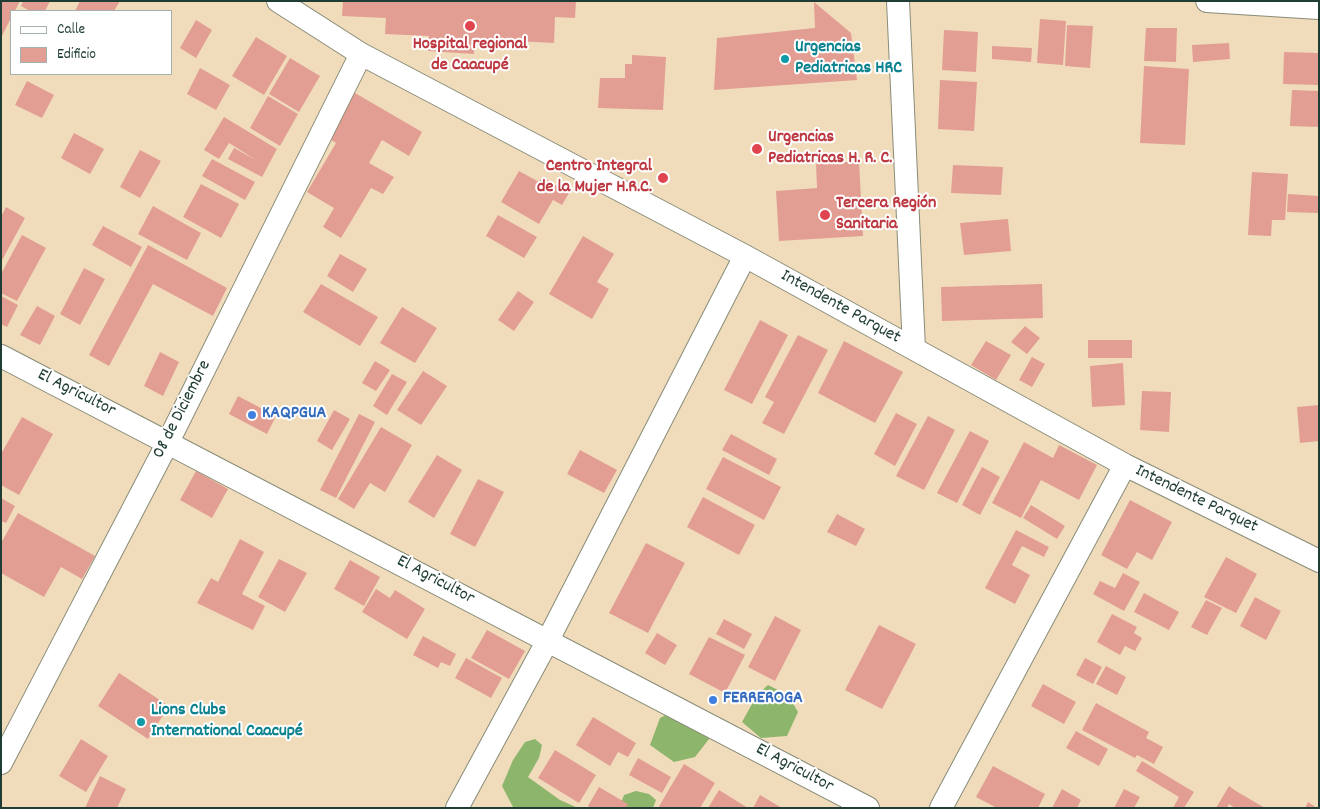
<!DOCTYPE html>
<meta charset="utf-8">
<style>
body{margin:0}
#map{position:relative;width:1320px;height:809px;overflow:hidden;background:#f0dcbb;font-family:Dekko,sans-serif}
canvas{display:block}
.frame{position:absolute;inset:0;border:2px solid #1f3d34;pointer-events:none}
.legend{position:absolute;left:10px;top:10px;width:162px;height:65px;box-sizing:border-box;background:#fff;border:1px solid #a5b1ae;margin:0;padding:6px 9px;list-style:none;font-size:15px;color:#1f3d34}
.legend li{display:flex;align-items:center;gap:10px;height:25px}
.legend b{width:25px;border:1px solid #a5b1ae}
</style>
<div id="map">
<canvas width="1320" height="809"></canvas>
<div class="frame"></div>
<ul class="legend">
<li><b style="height:6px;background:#fff"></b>Calle</li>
<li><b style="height:14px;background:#e39e93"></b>Edificio</li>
</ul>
</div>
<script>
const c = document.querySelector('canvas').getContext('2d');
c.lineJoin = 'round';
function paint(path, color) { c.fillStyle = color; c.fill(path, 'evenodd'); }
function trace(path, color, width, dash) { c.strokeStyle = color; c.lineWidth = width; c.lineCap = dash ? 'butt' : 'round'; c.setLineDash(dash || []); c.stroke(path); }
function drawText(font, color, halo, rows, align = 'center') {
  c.font = font + ' Dekko,sans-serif'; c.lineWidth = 4; c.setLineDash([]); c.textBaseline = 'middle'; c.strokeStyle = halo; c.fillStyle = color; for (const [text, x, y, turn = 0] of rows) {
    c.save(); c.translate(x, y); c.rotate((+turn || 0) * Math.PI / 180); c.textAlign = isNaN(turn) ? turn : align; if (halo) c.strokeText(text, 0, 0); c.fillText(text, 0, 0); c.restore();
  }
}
paint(new Path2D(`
 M768,685L788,695L798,712L787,736L761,738L742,722L757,695Z
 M673,711L713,734L695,757L674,762L650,745L660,718Z
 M535,739L542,745L539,758L528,777L560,800L578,808L513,807L502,786L513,760L525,742Z
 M636,791L649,794L656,800L653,808H619L624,795Z`), '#8db66c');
paint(new Path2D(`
 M1,1H20L15,11H11V18L1,38Z
 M23,1H50L45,11H30L21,6Z
 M80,1H120L114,11H75Z
 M343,1H576L575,18L555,17L554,43L475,39L474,54L428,51L429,36L385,34L386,18L342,16Z
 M814,2L851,33L857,80L714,90L717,38L815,28Z
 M1040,19L1066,21L1063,65L1037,63Z
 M196,20L212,30L196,58L180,48Z
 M1067,25L1093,26L1090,68L1065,66Z
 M1146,28H1177L1176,62L1144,61Z
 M944,30L978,32L976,72L942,70Z
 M256,37L287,56L264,95L232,76Z
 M1229,43L1230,59L1193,62L1192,45Z
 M992,46L1032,48L1031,62L992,59Z
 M1284,52L1319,53V85L1283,84Z
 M632,55L666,57L663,110L598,108L600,78H625V64H632Z
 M290,58L320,76L299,112L269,94Z
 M1144,66L1189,69L1185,145L1140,143Z
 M200,68L230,85L216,110L187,94Z
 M940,80L977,82L974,131L938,129Z
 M27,81L54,95L42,118L15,105Z
 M1292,90L1319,91V127L1290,126Z
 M355,93L422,132L409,156L382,140L369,163L394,177L383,194L371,188L341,238L323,227L334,208L307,192L336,143L328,138Z
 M268,96L298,114L280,146L250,128Z
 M224,117L277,149L262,177L228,159L234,148L256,160L229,143L219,159L204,150Z
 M74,133L104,149L90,174L61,158Z
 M140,150L161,161L140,198L120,187Z
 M212,159L255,182L245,200L202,176Z
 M859,161L863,236L779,241L776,191L817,188L816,164Z
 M953,165L1003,167L1001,195L951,193Z
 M519,171L539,182L542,177L569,193L562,205L553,200L539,224L501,202Z
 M1252,172L1288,174L1285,220H1272L1271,236L1248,235Z
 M201,184L239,204L221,238L183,217Z
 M1288,194L1319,196L1318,213L1287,212Z
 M153,206L201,233L187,260L138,234Z
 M6,207L25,218L1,262V217Z
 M498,215L537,237L524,258L486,236Z
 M1008,219L1011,251L964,255L960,223Z
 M103,226L142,247L131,267L92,245Z
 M22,235L46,248L17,301L1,293V274Z
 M583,236L614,254L597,282L609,289L592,319L549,294Z
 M148,245L227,288L213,316L153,284L109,366L89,355Z
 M340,254L367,269L353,292L327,276Z
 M84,268L105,279L80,325L60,314Z
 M321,284L378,317L360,346L303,312Z
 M1042,284L1043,318L942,321L941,287Z
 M518,291L534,302L514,331L498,320Z
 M1,296L18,305L7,327L1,324Z
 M37,306L55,316L40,345L20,335Z
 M402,307L437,328L415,363L380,343Z
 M760,320L788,335L752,404L724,390Z
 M1025,326L1040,338L1027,354L1011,342Z
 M798,335L828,350L784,434L762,423L774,402L765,397Z
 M1088,340H1132V358H1088Z
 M844,341L903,372L875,423L818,393Z
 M986,341L1011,355L996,380L971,365Z
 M160,352L179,362L163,396L144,386Z
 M1032,357L1045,364L1032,387L1019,380Z
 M375,361L390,370L376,391L362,383Z
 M1123,363L1125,405L1092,407L1090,366Z
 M423,371L447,386L421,425L397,410Z
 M392,374L407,382L387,415L373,406Z
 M1142,391L1171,392L1169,432L1140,430Z
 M238,396L276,416L267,434L229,414Z
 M1319,405V441L1300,443L1297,407Z
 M334,410L350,419L332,450L317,441Z
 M896,413L917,424L895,466L874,454Z
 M359,414L375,422L336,498L320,490Z
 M928,416L955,430L924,490L896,476Z
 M22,417L53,434L19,495L1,485V454Z
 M381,427L412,445L385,492L370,483L354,509L338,499Z
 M970,431L989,441L957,503L937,493Z
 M731,434L777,459L769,475L722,450Z
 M1024,442L1053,458L1059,445L1097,465L1079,500L1041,480L1021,518L992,503Z
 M580,450L617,470L604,493L567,474Z
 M437,455L462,470L434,518L408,502Z
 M723,457L781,487L764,520L706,489Z
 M982,467L1000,477L980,515L962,505Z
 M196,471L228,489L212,518L180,500Z
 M478,479L504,492L475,547L450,534Z
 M703,497L755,525L739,555L687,527Z
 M1,498L15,506L6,523L1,521Z
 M1130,500L1172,522L1152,560L1137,552L1127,569L1101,555Z
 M1031,505L1065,526L1057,539L1023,518Z
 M18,513L95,556L82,579L61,567L44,597L1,573V543Z
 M837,514L865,529L856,546L827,532Z
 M1016,530L1049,547L1044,557L1022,546L1012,565L1030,575L1015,604L985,588Z
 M240,539L264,552L242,594L265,606L253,630L197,603L211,578L218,582Z
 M646,543L685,563L648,633L609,613Z
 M1226,557L1257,574L1236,613L1204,597Z
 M279,559L307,573L285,612L258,597Z
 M350,560L380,577L364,606L334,589Z
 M1123,573L1140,582L1124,611L1093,594L1100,581L1115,588Z
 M376,589L390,598L395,590L425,609L407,639L362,612Z
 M1144,593L1179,612L1169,630L1134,612Z
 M1255,597L1281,611L1266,640L1240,626Z
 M1206,600L1222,608L1207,635L1191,627Z
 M1112,614L1137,627L1134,633L1142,638L1135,651L1125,646L1120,655L1097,642Z
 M775,616L801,630L775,681L748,667Z
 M724,619L752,634L744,649L716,634Z
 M879,625L916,644L882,709L845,690Z
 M487,630L525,651L509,679L471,658Z
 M657,633L677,645L665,665L645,653Z
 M423,636L456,654L450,666L441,662L438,668L413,655Z
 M709,637L745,655L725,693L689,674Z
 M466,658L502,678L491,698L455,678Z
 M1085,658L1102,667L1093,684L1076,675Z
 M1106,666L1126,677L1117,695L1096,684Z
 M119,673L169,706L148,739L98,706Z
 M1043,684L1076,702L1064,724L1031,706Z
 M1096,703L1149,732L1146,738L1163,747L1154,764L1137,755L1135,758L1082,730Z
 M593,717L636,743L628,757L618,752L610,766L576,745Z
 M1076,731L1108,749L1099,766L1066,748Z
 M81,739L108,756L86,792L59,776Z
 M555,750L596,775L579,803L538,778Z
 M638,758L671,777L662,793L629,775Z
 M1142,761L1194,792L1184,808H1173L1179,797L1136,771Z
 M684,764L715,783L700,808H658Z
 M993,766L1045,794L1038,808H997L976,797Z
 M100,776L126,789L117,808H85Z
 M1229,786L1236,791L1265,808H1235L1229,804L1227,808H1216Z
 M599,787L628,804L626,808H591L588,806Z
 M1062,789L1081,800L1077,808H1052Z
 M1124,789L1140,797L1134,808H1114Z
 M719,790L748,808H708Z
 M760,795L782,808H753Z
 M1308,802L1317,808H1305Z`), '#e39e93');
const minor = new Path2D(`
 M278,1L361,54L745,256L1125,465L1319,561
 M898,1L914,349
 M1207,1L1319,8
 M1,356L868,808
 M1,763L168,442L361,54
 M457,808L548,640L745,256
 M941,808L1125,465`);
trace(minor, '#888c78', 24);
trace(minor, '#fff', 22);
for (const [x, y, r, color] of [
 [470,26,6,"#e0444e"],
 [785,59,5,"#0f9aa8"],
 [757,149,6,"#e0444e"],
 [663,178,6,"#e0444e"],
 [825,215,6,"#e0444e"],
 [252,415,5,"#3f7fe0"],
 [713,700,5,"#3f7fe0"],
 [141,722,5,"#0f9aa8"]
]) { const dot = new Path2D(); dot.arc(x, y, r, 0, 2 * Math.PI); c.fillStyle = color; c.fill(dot); trace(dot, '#fff', 2); }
drawText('bold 18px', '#be3a42', '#fff', [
 ["Hospital regional",470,46,"center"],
 ["de Caacupé",470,67,"center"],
 ["Urgencias",768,139],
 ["Pediatricas H. R. C.",768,160],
 ["Centro Integral",652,168,"right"],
 ["de la Mujer H.R.C.",652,189,"right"],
 ["Tercera Región",836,205],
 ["Sanitaria",836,226]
], 'left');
drawText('bold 18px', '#0d838f', '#fff', [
 ["Urgencias",795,49],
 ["Pediatricas HRC",795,70],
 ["Lions Clubs",151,712],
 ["International Caacupé",151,733]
], 'left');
drawText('18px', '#1f3d34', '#fff', [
 ["Intendente Parquet",840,308,29],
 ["El Agricultor",76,394,27],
 ["08 de Diciembre",183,410,-63],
 ["Intendente Parquet",1196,500,26],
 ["El Agricultor",435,581,28],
 ["El Agricultor",794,769,28]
]);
drawText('bold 18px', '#366cbe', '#fff', [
 ["KAQPGUA",262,415],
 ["FERREROGA",723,700]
], 'left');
</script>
